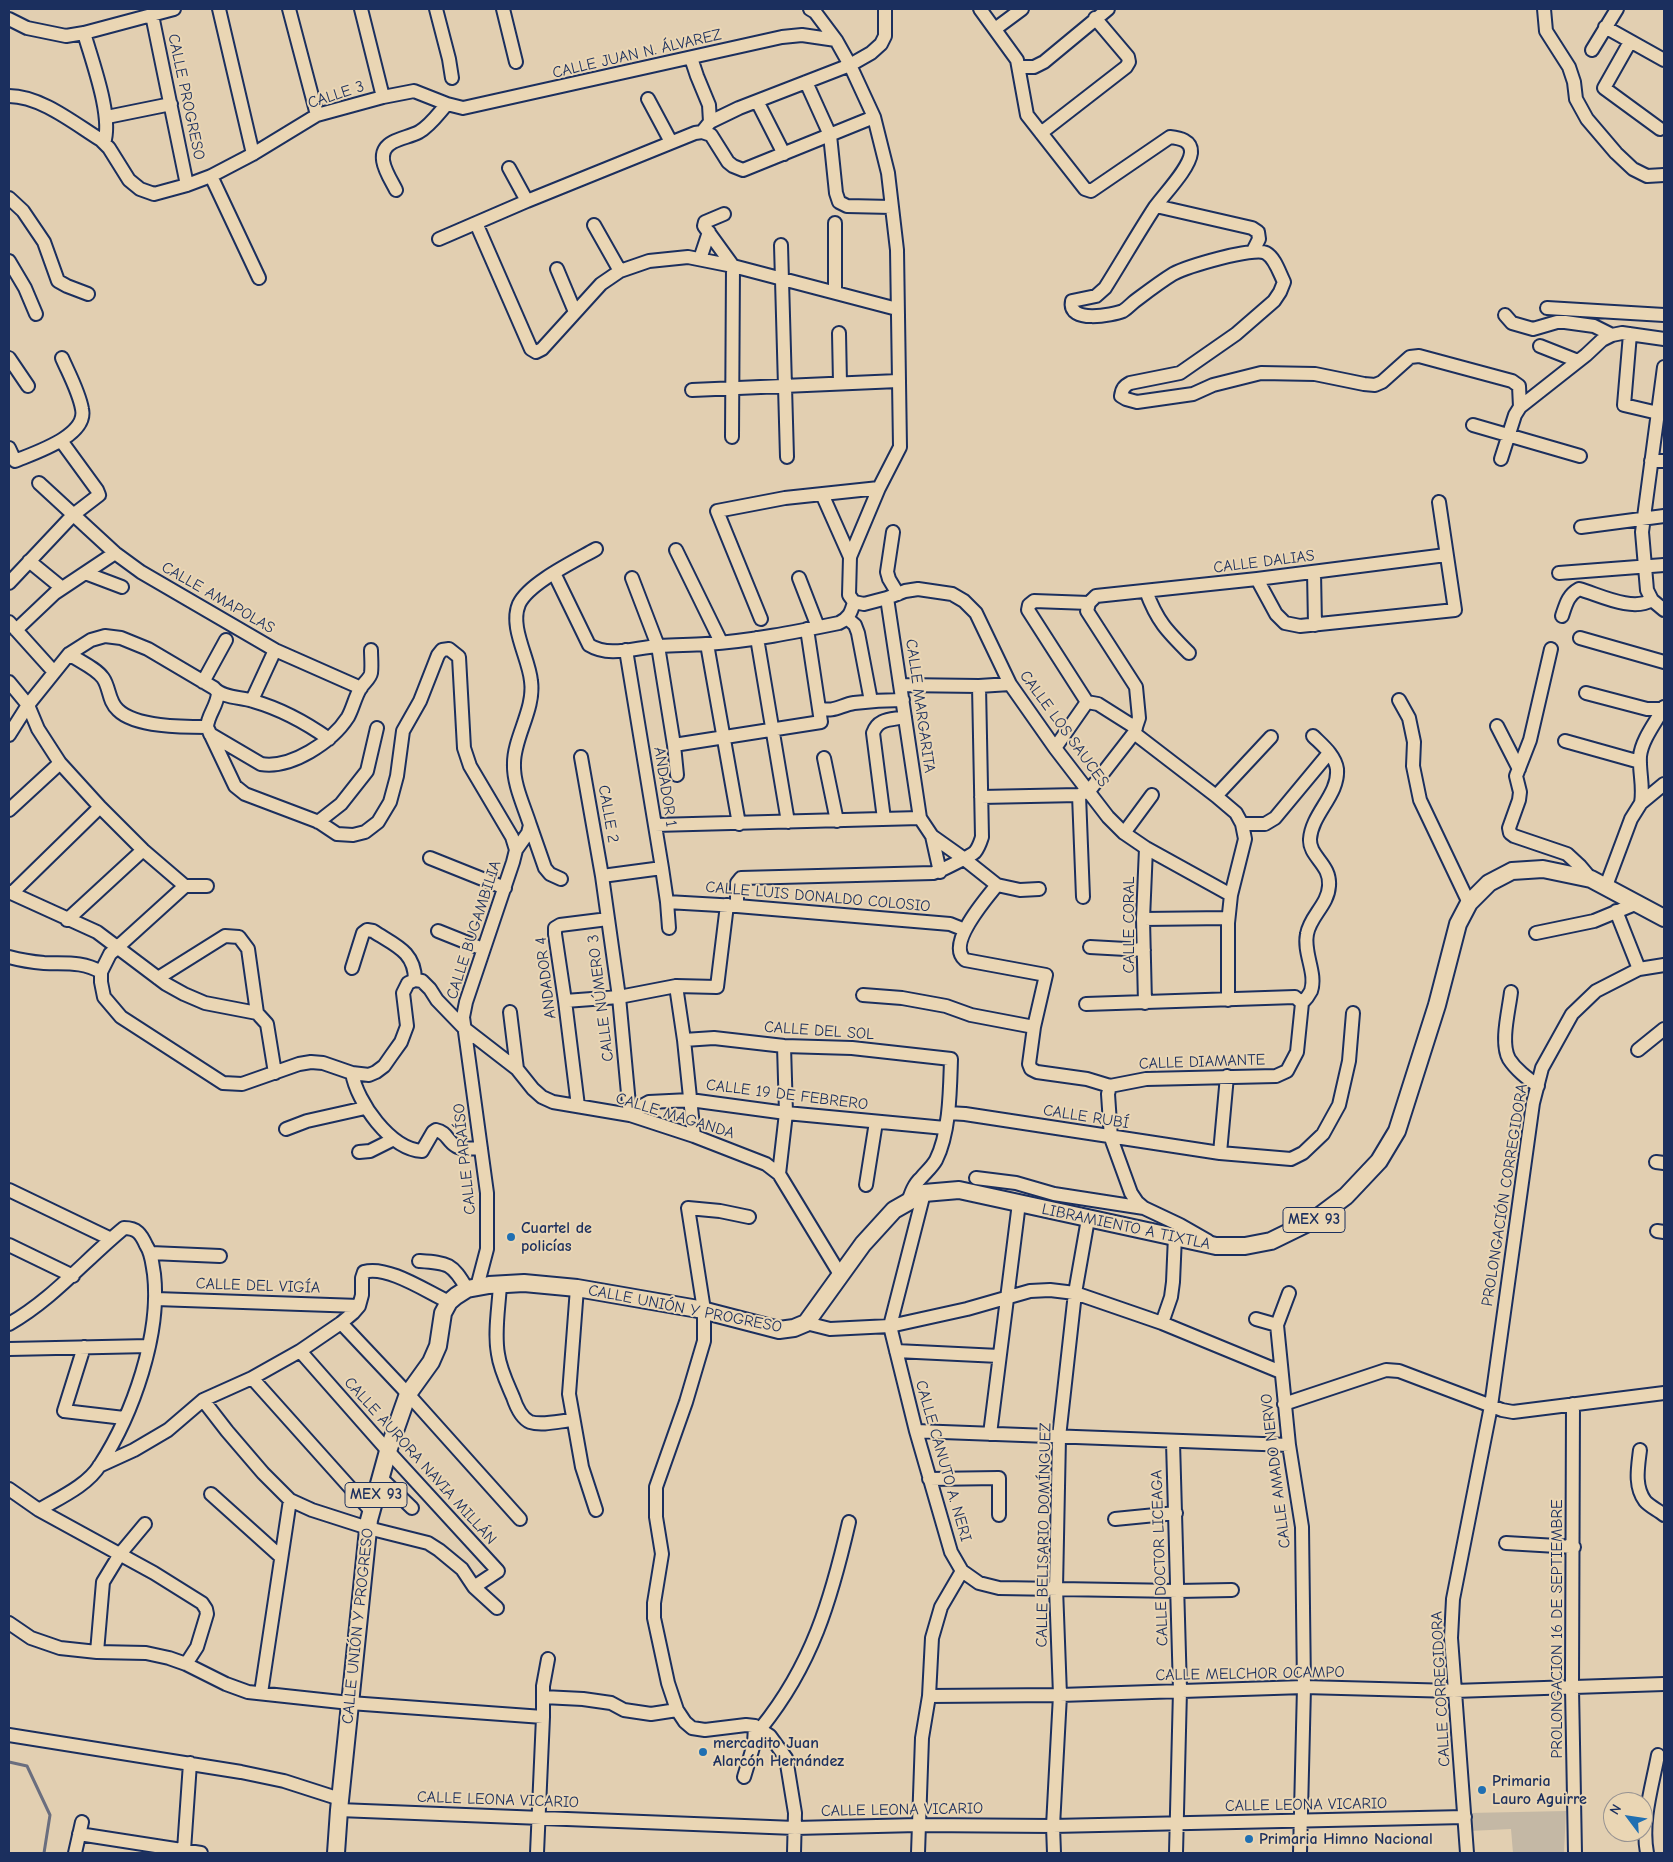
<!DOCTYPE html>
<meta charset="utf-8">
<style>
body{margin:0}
#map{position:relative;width:1673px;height:1862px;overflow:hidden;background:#e2cfb1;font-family:"Comic Neue",sans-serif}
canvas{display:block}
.frame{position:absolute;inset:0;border:10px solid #1b2f5e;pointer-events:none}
.north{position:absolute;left:1603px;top:1792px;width:50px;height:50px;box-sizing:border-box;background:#ead6b4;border:1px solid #979392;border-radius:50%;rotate:301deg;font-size:14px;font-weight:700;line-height:20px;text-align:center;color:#1b2f5e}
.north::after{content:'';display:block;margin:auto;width:18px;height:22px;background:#1f6fb2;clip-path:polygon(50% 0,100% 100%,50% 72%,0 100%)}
</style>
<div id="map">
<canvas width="1673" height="1862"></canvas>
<div class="frame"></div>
<div class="north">N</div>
</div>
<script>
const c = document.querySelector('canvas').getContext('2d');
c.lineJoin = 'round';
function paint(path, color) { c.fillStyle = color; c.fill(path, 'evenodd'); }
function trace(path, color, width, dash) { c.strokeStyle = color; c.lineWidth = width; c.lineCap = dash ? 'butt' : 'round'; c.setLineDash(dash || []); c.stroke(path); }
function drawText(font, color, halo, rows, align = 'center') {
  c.font = font + ' "Comic Neue",sans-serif'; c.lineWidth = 4; c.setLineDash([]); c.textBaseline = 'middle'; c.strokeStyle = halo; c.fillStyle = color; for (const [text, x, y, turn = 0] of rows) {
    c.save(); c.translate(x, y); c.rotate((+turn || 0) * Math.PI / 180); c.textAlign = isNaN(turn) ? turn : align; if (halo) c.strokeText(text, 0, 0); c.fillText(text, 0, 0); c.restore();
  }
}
paint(new Path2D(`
 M1566,1811L1564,1853H1513L1511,1829L1469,1831V1813Z`), '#c4b8a5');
trace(new Path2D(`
 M9,1762L27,1766L50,1815L44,1853`), '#6a6e7f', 3);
const minor = new Path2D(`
 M219,9L253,154
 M289,9L317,115
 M361,9L383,97
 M436,9L449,59L452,78
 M503,9L516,62
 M810,9L815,12L836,40L850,65L874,117L888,173L897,250L900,447L879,488L850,557L849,595L854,602
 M980,9L1017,60L1027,115L1085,189L1091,191L1170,137C1179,138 1192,140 1191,153C1189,169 1165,193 1155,207C1138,233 1122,261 1105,288L1096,296L1072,301C1067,324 1113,315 1123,311C1128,308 1131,304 1135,301C1147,292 1160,282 1173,274C1186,267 1254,246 1266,253C1275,258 1279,272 1284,282L1280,292L1274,301L1236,334L1180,373L1130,383C1124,386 1122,389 1121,396L1126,399L1137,402L1193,394L1213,385L1261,373L1315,374L1364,384L1375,385L1382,382L1410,357L1419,356L1512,381L1519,386L1520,407
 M1544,9L1546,31L1569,67L1574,82L1576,99L1587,119L1616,153L1633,169L1647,176L1664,175
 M152,15L187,185
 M9,19L27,28L66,36L84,33L174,9
 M1605,27L1664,60
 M995,29L1022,9
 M84,33C92,61 113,117 104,143
 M1630,42L1604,88L1660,129
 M1592,50L1617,9
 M691,58L697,76L709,105L710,122
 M1020,67H1034L1044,62L1108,9
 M806,82L830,135L836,193L839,202L847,206L892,207
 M9,96C41,96 75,124 101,140L109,148L129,180L140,189L154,194L187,185L211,176L253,154L317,115L383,97L414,91L447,104L463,108L782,37L802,35L836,40
 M648,99L671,142
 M757,101L784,154
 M107,117L171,104
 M702,132L710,122L739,108L850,65L871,53L881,44L885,36V9
 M1041,133L1126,67L1129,62L1128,57L1095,18
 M509,168L527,201
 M211,176L259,278
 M396,190C389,176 372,153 393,142C401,138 411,136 419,132C430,126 439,113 447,104
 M9,198L23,211L44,242L58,281L67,286L88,294
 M1156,206L1252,228L1258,232L1259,239L1253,251
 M724,214L705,222L704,226L733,266L732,437
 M476,223L531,349L536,352L542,349L601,284L620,271L649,261L688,257L733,266L897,309
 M594,225L620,271
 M439,239L527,201L695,133L702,132L711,135L728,162L733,166L743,170L874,117
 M781,245L787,457
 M700,259L709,232
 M9,261L25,288L36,314
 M557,269L575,312
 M835,292V223
 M1547,308L1664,315
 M1505,315L1512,323L1533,329L1557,322H1565L1594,326L1612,335L1622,333L1664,339
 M839,333L840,383
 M1630,334L1624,405L1658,413H1664
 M1540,346L1578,361
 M9,358L28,386
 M1664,367L1642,532L1647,590L1652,600L1664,610
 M692,390L898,381
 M1473,425L1580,456
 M9,448L15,461C34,453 88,436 82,409C79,392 69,374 62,358
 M1501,459L1515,415L1520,407L1586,355L1602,340L1612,335
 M1651,461H1664
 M39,483L115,553L141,572L275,650L361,688
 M822,494L850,557
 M1581,527L1664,516
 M893,532L887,572L889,579L898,594
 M676,550L721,642
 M29,561L62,588
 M1314,572L1315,625
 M85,573L122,587
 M554,573L589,645C610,658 636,647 660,646C675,645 691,645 706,644C751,641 795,632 839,623C849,618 851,613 854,602
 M1559,573L1664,565
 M632,578L658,646L674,745L677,775
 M799,578L818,627
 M1257,579L1276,614L1285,623L1300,626L1455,610L1439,502
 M9,583L73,515L99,495L97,490L62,442
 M1146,591C1157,621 1167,631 1189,653
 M887,598L920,818L932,836L963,858L997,885L1020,890L1039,889
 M854,602L864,604L887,598L905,591L918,589L952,594L964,601L976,613L1010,684L1055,748L1108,817L1124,833L1146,848L1231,895
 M1089,603L1096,596L1257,579L1446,555
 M1562,616C1566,604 1568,595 1579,589C1600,595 1632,612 1652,600
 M761,619L717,511L785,498L879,488
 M848,619L855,625L858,633L871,701
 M9,622L54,672
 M16,630L55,593L115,553
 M757,638L788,822
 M1580,638L1664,662
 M707,644L739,824
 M1551,649L1530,740L1516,776L1520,792L1519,800L1509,828L1510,833L1514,836L1567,854L1580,866L1591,879
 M626,650L662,868L667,902L669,928
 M69,654C79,661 96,668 103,678C110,688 108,701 118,710C135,727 183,727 207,727
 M9,682L28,705L38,729L60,763L100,807L143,850L185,886
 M203,682L226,640
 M901,685L979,686L1010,684
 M218,693C217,707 208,714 207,727L235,786L245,794L319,822L337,834L353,835L365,832L378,822L390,802L397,776L403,731L420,701L438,655L442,650L449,649L459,657L464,748L470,766L512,837L516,850L513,862L466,1002L463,1017L487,1193V1249L477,1287
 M1586,693L1647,709H1663
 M252,700L275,650
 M1399,700L1409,718L1414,742L1413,766L1420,800L1469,903
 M1087,702L1028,610L1029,605L1034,601L1089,603
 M1087,702L1098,704L1136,728
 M820,708C833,713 841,705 854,703C870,701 886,700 903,700
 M1497,726L1519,769
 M1134,733L1216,796L1236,813L1242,824L1245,839L1231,895L1228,923V1000
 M210,734L261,764C291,769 332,742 348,717C353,708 355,697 360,689C363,683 370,679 371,673C372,666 371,657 371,650
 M9,735L28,705L69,654L91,640L105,636L121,638L148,649L214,688C222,698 241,697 253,701C281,709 305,722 329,739
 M1565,741L1640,762
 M674,745L821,722L807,629
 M1055,748L1087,702
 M581,757L602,876L619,997L630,1115
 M824,758L837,821
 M1216,796L1271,737
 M981,797L1079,795
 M1641,803C1644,787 1639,772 1640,756C1642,739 1656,722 1664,707
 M9,810L60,763
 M884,819L873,733C878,718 891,720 905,717
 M318,822L341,804L367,771L377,728
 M1242,824H1265L1275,818L1329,753
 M530,825L545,868L550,874L561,879
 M655,825L920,818
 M1124,833L1152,795
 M932,836L940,872
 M516,850L528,833L530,825C524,806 513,784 514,763C514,737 535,709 531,681C529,658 509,627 519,604C529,583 575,561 596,549
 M430,858L505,888
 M602,876L662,868
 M997,885C985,900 946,944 965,960L1046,975L1034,1027L1029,1064L1031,1069L1037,1072L1087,1079L1110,1086L1146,1079L1276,1076L1287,1071L1297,1052L1302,1003
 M185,886L110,954L101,972V982L104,997L121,1017L223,1083L242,1084L299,1064L311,1062L323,1063L352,1073L369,1075L376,1072L384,1066L391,1056L401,1042L407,1026L403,993L408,983L415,980L422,981L430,989L437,1000L464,1028L517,1069L533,1089L542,1097L553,1102L630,1115L694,1136L766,1164L779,1174L841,1276
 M185,886H207
 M1606,886L1631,819L1641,803L1664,784
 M9,892L97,932L166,984L184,994L205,1003L257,1013
 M12,893L100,807
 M1083,897L1079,795L1089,791L1134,733L1139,718L1136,687L1087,611L1089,603
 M667,902L737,906L950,924L965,930
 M737,906V883L741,878L933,873C939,872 972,855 975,852C979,847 980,843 982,837L979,686
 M1616,911L1639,969
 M1143,919L1228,918
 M67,920L143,850
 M438,931L483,949
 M1536,933L1594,921L1635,904
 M1090,947L1144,950
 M9,957C20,960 32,962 44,963C65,964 82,961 101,972
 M352,968L363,933L367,930L373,931C394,945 415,951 415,980
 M158,978L225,936L239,937L248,949L257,1013
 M676,986L684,1040L694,1136
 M1511,992C1509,1010 1500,1043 1509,1059C1516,1070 1527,1078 1538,1086
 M863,995L902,998L946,1006L971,1015L1034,1027
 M565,1001L619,997L676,986L717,987L727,905
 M1145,1003L1143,919L1146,848
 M1302,1003C1305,1000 1309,995 1311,991C1317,973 1303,953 1307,934C1310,916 1328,905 1329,886C1331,864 1309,857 1310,839C1312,813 1339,795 1337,769C1335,755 1322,745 1313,736
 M1086,1004L1295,997L1302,1003
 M510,1012L517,1069
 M257,1013L267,1024L275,1073
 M684,1040L714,1038L784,1046L852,1048L951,1059C950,1089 950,1132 936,1160C932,1167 926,1172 921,1178C914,1184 911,1193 908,1202
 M1638,1050L1664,1029
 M352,1073C357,1102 390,1149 422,1151L433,1132L436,1130C447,1132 447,1141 456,1146C462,1150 474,1148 481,1148
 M1110,1086L1108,1094L1111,1138L1131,1193L1137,1202L1144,1208L1180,1225L1208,1241
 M578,1106L565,1001L555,934V928L560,925L608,919
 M948,1113L965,1114L1220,1153L1291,1159L1303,1153L1323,1134L1339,1105L1349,1061L1353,1013
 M630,1115L638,1108L649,1102L690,1100L786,1113L945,1128
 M286,1129L307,1121L365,1108
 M359,1152L370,1151L394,1139
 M1220,1153L1227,1076
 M1656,1162L1664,1163
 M779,1174L786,1113L784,1046
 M976,1178L1016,1183L1054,1194L1144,1208
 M866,1185L876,1122
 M9,1190L111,1239
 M924,1193L890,1326L916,1431L951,1552L962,1571L979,1583L999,1588L1178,1591L1232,1590
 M749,1217L720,1211L688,1208L704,1310V1341L686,1402L656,1487V1517L662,1554L654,1603V1618L668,1683L677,1710L685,1722L692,1728L705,1730L746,1725L755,1726L770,1736L786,1758L795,1813L794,1853
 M1657,1231L1664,1232
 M9,1245L73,1276
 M151,1253L220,1256
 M419,1261C448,1263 452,1263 467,1289
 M500,1284C499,1306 494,1332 498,1354C500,1369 507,1383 513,1397C516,1406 521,1418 530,1422C542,1426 560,1421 572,1420
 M577,1288L569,1394L582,1467L596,1510
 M1289,1293L1277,1325L1289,1445L1302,1527L1304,1687L1300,1853
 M156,1299L359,1306
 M1256,1319L1277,1325
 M341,1323L408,1394L520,1519
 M806,1323L830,1329L890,1326L967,1309L1030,1291L1050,1290L1075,1293L1162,1323L1281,1372
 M1162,1323L1171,1297L1173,1282L1175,1236
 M9,1324C53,1299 85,1260 124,1228C137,1228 141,1234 146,1245C152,1254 152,1263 154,1274C161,1334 133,1414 100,1465C87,1486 59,1498 39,1510
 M84,1347L64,1411L124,1418
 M9,1349L149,1346
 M300,1351L388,1451L498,1571L474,1587
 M896,1351L999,1356
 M252,1378L371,1511
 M203,1400L227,1431L263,1473L290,1500L312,1510L368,1528L428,1543L439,1550L462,1569L474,1587L497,1608
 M1284,1404L1386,1370L1399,1371L1502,1410L1513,1412L1664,1393
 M1573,1404L1572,1688L1575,1853
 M916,1431L1289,1445
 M990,1434L1019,1203
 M1173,1442L1180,1690L1176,1853
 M1640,1450C1638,1467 1634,1486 1645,1501C1649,1506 1658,1510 1664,1515
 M99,1466L134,1450L168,1430L203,1400L252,1378L300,1351L341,1323L353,1313L359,1306L362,1295V1278L364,1272C388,1265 427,1292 449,1302
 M381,1478L412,1508
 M929,1479L999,1478V1515
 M9,1489L39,1510L154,1573L202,1603L206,1609L207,1614L197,1647L186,1664
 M211,1494L281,1557
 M1115,1519L1176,1513
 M1506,1543L1574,1547
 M9,1623L31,1638L60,1648L97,1652L146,1653L169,1658L186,1664L226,1684L248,1692L350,1703L543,1717
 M97,1652L103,1582L120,1554L145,1524
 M261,1693L290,1500
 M929,1696L1060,1695L1304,1687L1454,1691L1664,1684
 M543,1697L583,1699L611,1703L624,1710L651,1714L677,1710
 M761,1728C812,1665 831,1600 849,1522
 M9,1735L241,1772L284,1781L340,1799
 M744,1777L754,1744L755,1726
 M339,1810L795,1828L918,1825L1053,1826L1465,1817
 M79,1834L201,1853
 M184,1850L190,1763
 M75,1853L82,1822
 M537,1853L543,1717V1686L548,1659
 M918,1853L922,1738L929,1696L932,1638L941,1607L962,1571
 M1054,1853L1053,1826L1060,1695L1056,1588L1059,1437L1075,1293L1088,1219
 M1467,1853L1451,1638L1453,1599L1491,1406L1533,1103L1542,1068L1572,1014L1596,991L1639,969L1664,965
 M1647,1853C1641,1821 1652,1787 1658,1755`);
const major = new Path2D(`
 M336,1853L339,1810L369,1520L388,1451L402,1411L408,1394L431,1362L438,1346L443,1313L449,1302L456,1296L467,1289L489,1285L524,1283L577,1288L698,1309L779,1330L794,1328L806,1323L863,1244L894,1210L924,1193L959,1190L1216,1246H1245L1271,1241L1314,1220L1346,1196L1379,1161L1397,1131L1437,1005L1458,924L1469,903L1489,883L1512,871L1543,869L1591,879L1664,918`);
trace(minor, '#1b2f5e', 16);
trace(major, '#1b2f5e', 20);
trace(minor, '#ead6b4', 12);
trace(major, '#ead6b4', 16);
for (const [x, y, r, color] of [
 [511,1237,5,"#1f6fb2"],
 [703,1752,5,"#1f6fb2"],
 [1482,1790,5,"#1f6fb2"],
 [1249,1839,5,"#1f6fb2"]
]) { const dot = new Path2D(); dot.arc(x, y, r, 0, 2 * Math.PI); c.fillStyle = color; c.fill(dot); trace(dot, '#ead6b4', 2); }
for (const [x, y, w] of [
 [1314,1220,62],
 [376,1495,62]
]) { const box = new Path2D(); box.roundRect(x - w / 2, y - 12.5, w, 25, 4); c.fillStyle = '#ead6b4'; c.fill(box); trace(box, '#1b2f5e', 1); }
drawText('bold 15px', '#1b2f5e', null, [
 ["MEX 93",1314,1220],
 ["MEX 93",376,1495]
]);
drawText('16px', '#1b2f5e', '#ead6b4', [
 ["CALLE JUAN N. ÁLVAREZ",637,54,-13],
 ["CALLE 3",336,95,-18],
 ["CALLE PROGRESO",186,97,78],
 ["CALLE DALIAS",1264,562,-7],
 ["CALLE AMAPOLAS",218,598,30],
 ["CALLE MARGARITA",920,706,82],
 ["CALLE LOS SAUCES",1064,729,54],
 ["ANDADOR 1",665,787,81],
 ["CALLE 2",608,814,80],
 ["CALLE LUIS DONALDO COLOSIO",818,897,5],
 ["CALLE CORAL",1129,925,-90],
 ["CALLE BUGAMBILIA",474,930,-72],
 ["ANDADOR 4",546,978,-97],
 ["CALLE NÚMERO 3",601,998,-97],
 ["CALLE DEL SOL",819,1031,4],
 ["CALLE DIAMANTE",1202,1062,-2],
 ["CALLE 19 DE FEBRERO",787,1095,7],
 ["CALLE MAGANDA",675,1116,17],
 ["CALLE RUBÍ",1086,1117,9],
 ["CALLE PARAÍSO",465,1159,-96],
 ["PROLONGACIÓN CORREGIDORA",1505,1195,-81],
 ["LIBRAMIENTO A TIXTLA",1126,1227,12],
 ["CALLE DEL VIGÍA",258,1286,2],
 ["CALLE UNIÓN Y PROGRESO",685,1309,11],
 ["CALLE AURORA NAVIA MILLÁN",420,1461,48],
 ["CALLE CANUTO A. NERI",943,1461,74],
 ["CALLE AMADO NERVO",1276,1471,-97],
 ["CALLE BELISARIO DOMÍNGUEZ",1044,1535,-89],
 ["CALLE DOCTOR LICEAGA",1160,1558,-92],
 ["CALLE UNIÓN Y PROGRESO",358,1626,-84],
 ["PROLONGACION 16 DE SEPTIEMBRE",1557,1629,-90],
 ["CALLE MELCHOR OCAMPO",1250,1674,-1],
 ["CALLE CORREGIDORA",1441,1689,-93],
 ["CALLE LEONA VICARIO",498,1800,2],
 ["CALLE LEONA VICARIO",1306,1805,-1],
 ["CALLE LEONA VICARIO",902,1810,-1]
]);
drawText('bold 16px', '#1b2f5e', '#ead6b4', [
 ["Cuartel de",521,1228],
 ["policías",521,1246],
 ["mercadito Juan",713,1743],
 ["Alarcón Hernández",713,1761],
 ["Primaria",1492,1781],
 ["Lauro Aguirre",1492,1799],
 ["Primaria Himno Nacional",1259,1839]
], 'left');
</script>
